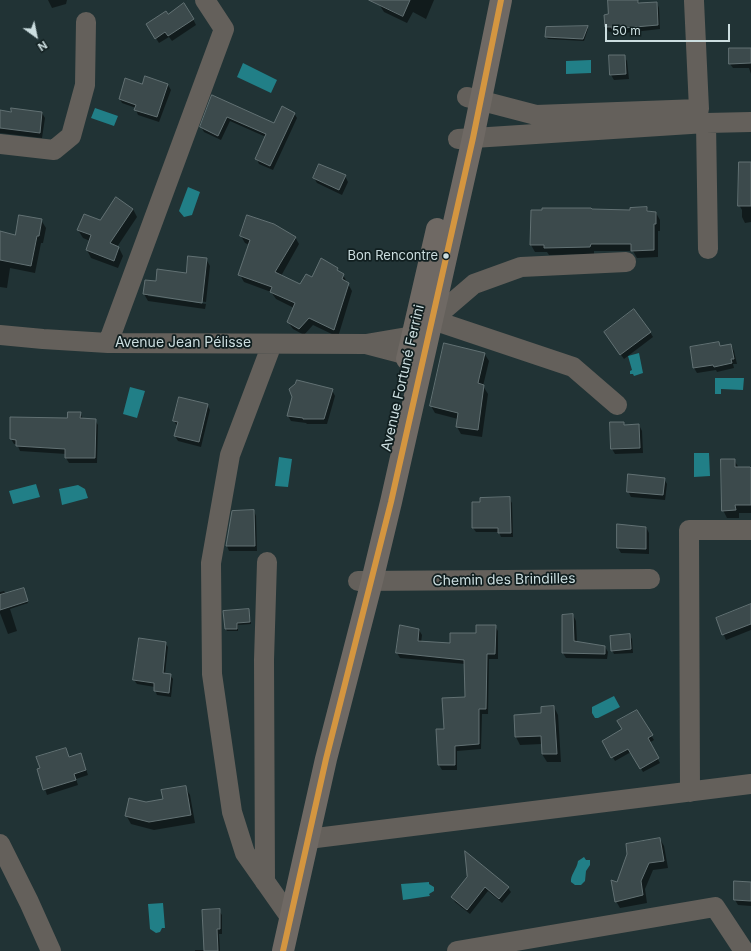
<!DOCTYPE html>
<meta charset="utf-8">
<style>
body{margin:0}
#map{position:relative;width:751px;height:951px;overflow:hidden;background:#213335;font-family:Inter,sans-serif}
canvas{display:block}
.north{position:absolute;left:16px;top:16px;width:40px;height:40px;-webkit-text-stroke:3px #111f20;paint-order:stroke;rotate:147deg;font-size:11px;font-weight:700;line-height:16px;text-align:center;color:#ccdee0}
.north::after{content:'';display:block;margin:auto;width:14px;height:18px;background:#ccdee0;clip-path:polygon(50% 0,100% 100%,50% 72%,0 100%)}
.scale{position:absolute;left:605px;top:24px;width:125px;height:18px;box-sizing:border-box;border:2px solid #ccdee0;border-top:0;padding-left:5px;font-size:12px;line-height:14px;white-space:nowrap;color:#ccdee0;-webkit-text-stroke:3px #111f20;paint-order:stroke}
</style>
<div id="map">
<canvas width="751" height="951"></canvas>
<div class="north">N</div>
<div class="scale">50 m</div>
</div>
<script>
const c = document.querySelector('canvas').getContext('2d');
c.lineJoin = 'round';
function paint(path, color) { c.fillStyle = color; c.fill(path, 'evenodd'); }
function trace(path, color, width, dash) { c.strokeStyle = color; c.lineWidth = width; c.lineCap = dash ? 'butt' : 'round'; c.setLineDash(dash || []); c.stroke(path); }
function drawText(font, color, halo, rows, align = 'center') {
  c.font = font + ' Inter,sans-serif'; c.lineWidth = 3.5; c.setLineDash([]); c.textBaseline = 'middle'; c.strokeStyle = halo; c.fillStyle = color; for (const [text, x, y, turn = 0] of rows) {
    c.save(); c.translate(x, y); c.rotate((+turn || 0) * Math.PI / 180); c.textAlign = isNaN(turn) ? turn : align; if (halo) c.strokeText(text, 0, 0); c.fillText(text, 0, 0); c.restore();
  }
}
paint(new Path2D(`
 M591,60V73L566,74V61Z
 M243,63L277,80L271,93L237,77Z
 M95,108L118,116L114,126L91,118Z
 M188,187L200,192L192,215L184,217L179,211Z
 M639,353L643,373L634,376L633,374H630V371L632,370L628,356Z
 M715,378H744L743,390L721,389V394H715Z
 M130,387L145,391L137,418L123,414Z
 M694,453H709L710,476L694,477Z
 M279,457L292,459L288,487L275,486Z
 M36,484L40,497L13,504L9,491Z
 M78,485L85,489L88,498L62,505L59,489Z
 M614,696L620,707L598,718H595L592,713V707Z
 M584,857L586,860H590V865L586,871L585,881L581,885H575L571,882C570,875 577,869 578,861Z
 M429,882V884L434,887V891L429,894L430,896L403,900L401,884Z
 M163,903L165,928H162L160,932L156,933L150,929L148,904Z`), '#217f87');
paint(new Path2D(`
 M48,0H67L66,4L52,8Z
 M381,0H434L426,19L413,12L407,23L384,12L379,4Z
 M609,0H637L642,4L657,3L659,8L660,29L616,34L615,31L609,32L606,27L609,15Z
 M168,15L193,19L196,25L172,41L169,37L159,43L150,29Z
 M587,27L588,29L584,41L548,39L546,37Z
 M751,48V74L749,68H733L730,64Z
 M624,56L627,61L629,79L614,80L611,75Z
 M168,85L171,90L159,122L138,115L136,110V108L122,103L120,99L143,86Z
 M213,96L275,124L294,113L297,118L273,170L259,164L257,159L266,137L230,121L221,140L204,132L201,127Z
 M0,111L42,113L45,118L42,138L0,133Z
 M751,173V222L745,223L742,217V210L739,205Z
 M345,176L348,182L342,195L317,183L314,178Z
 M647,208L649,212L656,213L660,220V231H658V257L637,258L633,251H594V254L549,255L547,252H535L531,245L532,211H631Z
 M133,209L137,217L117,247L119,248L123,256L118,268L91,258L87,250L90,241L83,238L78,230Z
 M41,220L46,228L43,243H41L35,273L10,268L7,288L0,287V232L16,236Z
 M241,236L295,237L299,244L281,276L301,286L312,278L337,269L339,273L343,275L352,291L338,337L313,325L304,335L293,329L288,322L294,308L276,299L271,292L244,282L240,275L250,245L245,243Z
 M206,259L210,266L206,302L148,294V296L206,304L205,309L148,301L144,294L186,274Z
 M650,332L653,337L624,359L608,337Z
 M719,343L721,347L731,345L734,351L737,364H733L734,368L717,372L716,370L697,373L694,368L691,348Z
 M484,353L489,361L483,386L488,394L482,437L461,434L457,427L458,419L435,413L431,406Z
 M332,390L335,396L327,424H307L306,423L291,421L288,416Z
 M179,398L207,404L210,410L201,447L178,441L175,436L178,427L174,421Z
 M80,413L83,419L95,420L98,425L97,463H69L66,458V454L20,451L17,444H14L11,439L68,419Z
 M623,423L625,426L639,425L642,431L643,453L615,454L612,449Z
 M734,460L739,468H751V513H739V518H727L723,510Z
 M664,479L667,484L665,500L631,497L628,491Z
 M509,498L512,503L513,537H501L499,532H476L473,528Z
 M254,511L256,516L257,551H229L227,546L233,512Z
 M618,525L646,527L649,533V554L621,553L618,548Z
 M4,591L6,594L24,591L28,603L10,609L17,631L8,634L0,613V592Z
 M751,605V630L726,640L717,618Z
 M249,610L251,624L238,625V631H227L226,629L225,612Z
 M573,615L576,621L577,643L605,647L608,652L607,659L566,658L563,653V616Z
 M495,626L498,631V659H489L488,714H482L481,749L457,751V770H442L439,765L437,730H445L466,698L465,664L400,658L397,653L419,630L422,635L421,643L451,644Z
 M629,635L632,639L633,653L614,654L612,650Z
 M165,643L168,647L165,674L170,675L173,679L171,697L157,695L155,690V687L137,684L134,680Z
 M554,707L558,715L561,762H547L542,754V744L520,745L516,737L515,716L542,714Z
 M636,711L654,740L649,743L660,763L643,772L631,752L615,761L603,741L623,730Z
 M65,749L69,758L81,754L88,775L76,779L78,785L47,795L38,769H41Z
 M185,787L190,795L195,823L154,830L131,824L126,815L146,803L164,800Z
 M660,839L664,846L668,868L653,870L645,889L647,903L620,908L616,901L617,883Z
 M468,877L508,888L511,892L502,903L488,891L470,914L455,902L452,897Z
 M735,882L751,883V906L738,905L735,900Z
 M219,911L222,915V934H219L220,951H195V950H205Z`), '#0007');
const building = new Path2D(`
 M369,0H410L403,16Z
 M608,0H638V3L657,2L658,25L612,29V27H605L604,15L608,14Z
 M184,3L194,19L168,36L165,32L155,39L146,24L166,11L168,14Z
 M588,26L583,39L545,37L546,27Z
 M729,48H751V63L729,64Z
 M609,55H625L626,74L610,75Z
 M145,76L168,84L157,117L134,110L136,105L119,99L125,78L142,84Z
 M212,95L274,123L282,106L295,113L270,166L255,159L266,134L227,117L218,136L200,127Z
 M11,108L42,112L40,133L0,128V110L11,112Z
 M739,162H751V206H738Z
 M319,164L346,175L339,190L313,178Z
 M116,197L133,209L110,243L119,247L114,261L86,250L91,235L77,230L84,214L100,220Z
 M647,207V211L656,212V224H654V250L631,251V244H591L590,247L544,248V245H530L531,210H542V208H591L592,209L630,210V208Z
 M19,215L42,219L39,236H37L31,266L0,260V231L15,235Z
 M247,215L274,224L296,237L275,272L300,284L306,274L312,277L321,258L338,268L337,270L344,274L342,279L349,283L334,330L309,318L299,329L287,322L295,303L270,292L272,287L238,275L250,240L240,236Z
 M188,256L207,258L202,303L143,294L145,280L156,281L157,269L186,273Z
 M634,309L651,332L620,355L604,332Z
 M719,342L720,346L731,344L734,359H731L732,363L714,367L713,365L693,368L690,347Z
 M444,343L485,353L478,383L484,385L478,430L456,427L458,413L430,406Z
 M297,380L333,389L324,419H303V418L287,416L292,397L289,389L295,384Z
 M179,397L208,404L199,442L174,436L178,422L173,421Z
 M68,412H81L80,418L96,419L95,458H65V449L16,446V440L10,439V417L67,418Z
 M610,422H624V425L639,424L640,448L611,449Z
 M721,459H735V467H750L751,468V505H735L736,510L722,511Z
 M628,474L665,478L663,495L627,492Z
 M510,497L511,533H498V528H472V502H480V498Z
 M254,510L255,546H226L232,511Z
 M617,524L646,527V549L617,548Z
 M24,588L28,601L0,610V595Z
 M751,604V624L722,635L716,618Z
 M249,609L250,622L237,623V629H225L223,611Z
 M573,614L574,641L605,646V654L562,653V615Z
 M400,625L419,629L418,641L450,643V633H476V625H496L495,654H487L486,709H479V744L455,746V765H438L436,729H444L442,698L465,697L464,660L396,653Z
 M630,634L631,649L611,651L610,636Z
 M139,638L166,642L163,673L171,674L169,693L154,691V683L133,680Z
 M554,706L557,754H542L541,736L515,737L514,715L541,713V707Z
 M637,710L653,735L648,738L659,758L640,769L628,749L611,758L602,741L622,729L617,721Z
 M66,748L69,757L81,753L86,770L74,774L76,780L43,790L37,769L40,768L36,757Z
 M186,786L191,815L149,822L125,816L129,798L146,802L163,799L161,790Z
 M660,838L664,861L649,863L641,881L643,895L615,902L611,880L617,882L627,854L626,844Z
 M465,851L509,887L499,899L485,887L467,910L451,897L467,877Z
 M734,881L751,882V901L734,900Z
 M220,909V929H217L218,951H204L202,910Z`);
paint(building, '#3c4a4c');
trace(building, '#627173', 1);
trace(new Path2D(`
 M467,97L536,115L699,109L694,1
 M706,123L708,249
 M458,139L706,123L751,122
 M0,144L54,150L71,136L85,85L86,22
 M418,315L573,367L617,405
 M432,320L474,284L521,267L626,262
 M0,335L43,339L108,343L366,344L413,336L420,339L426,347L417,353L408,355L366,344
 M108,343L224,29L205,0
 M272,344L230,455L211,563L212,674L232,812L245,853L290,917
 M358,581L650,579
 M690,792L689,530H751
 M308,839L751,784
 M0,844L29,902L51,951
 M265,882L264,660L267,562
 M457,951L715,907L744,951`), '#64605b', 20);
trace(new Path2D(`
 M407,359L437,229
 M283,951L326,759L372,581L391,502L473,138L501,0`), '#6f6964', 22);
trace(new Path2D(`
 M283,951L326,759L391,502L473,138L501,0`), '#d49640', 6);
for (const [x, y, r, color] of [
 [446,256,3.5,"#ccdee0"]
]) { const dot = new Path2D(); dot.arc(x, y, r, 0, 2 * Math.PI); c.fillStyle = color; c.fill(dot); trace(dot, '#111f20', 1.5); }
drawText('13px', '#ccdee0', '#111f20', [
 ["Bon Rencontre",438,256]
], 'right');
drawText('14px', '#ccdee0', '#111f20', [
 ["Avenue Jean Pélisse",183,343],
 ["Avenue Fortuné Ferrini",403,378,-77],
 ["Chemin des Brindilles",504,580,-1]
]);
</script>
